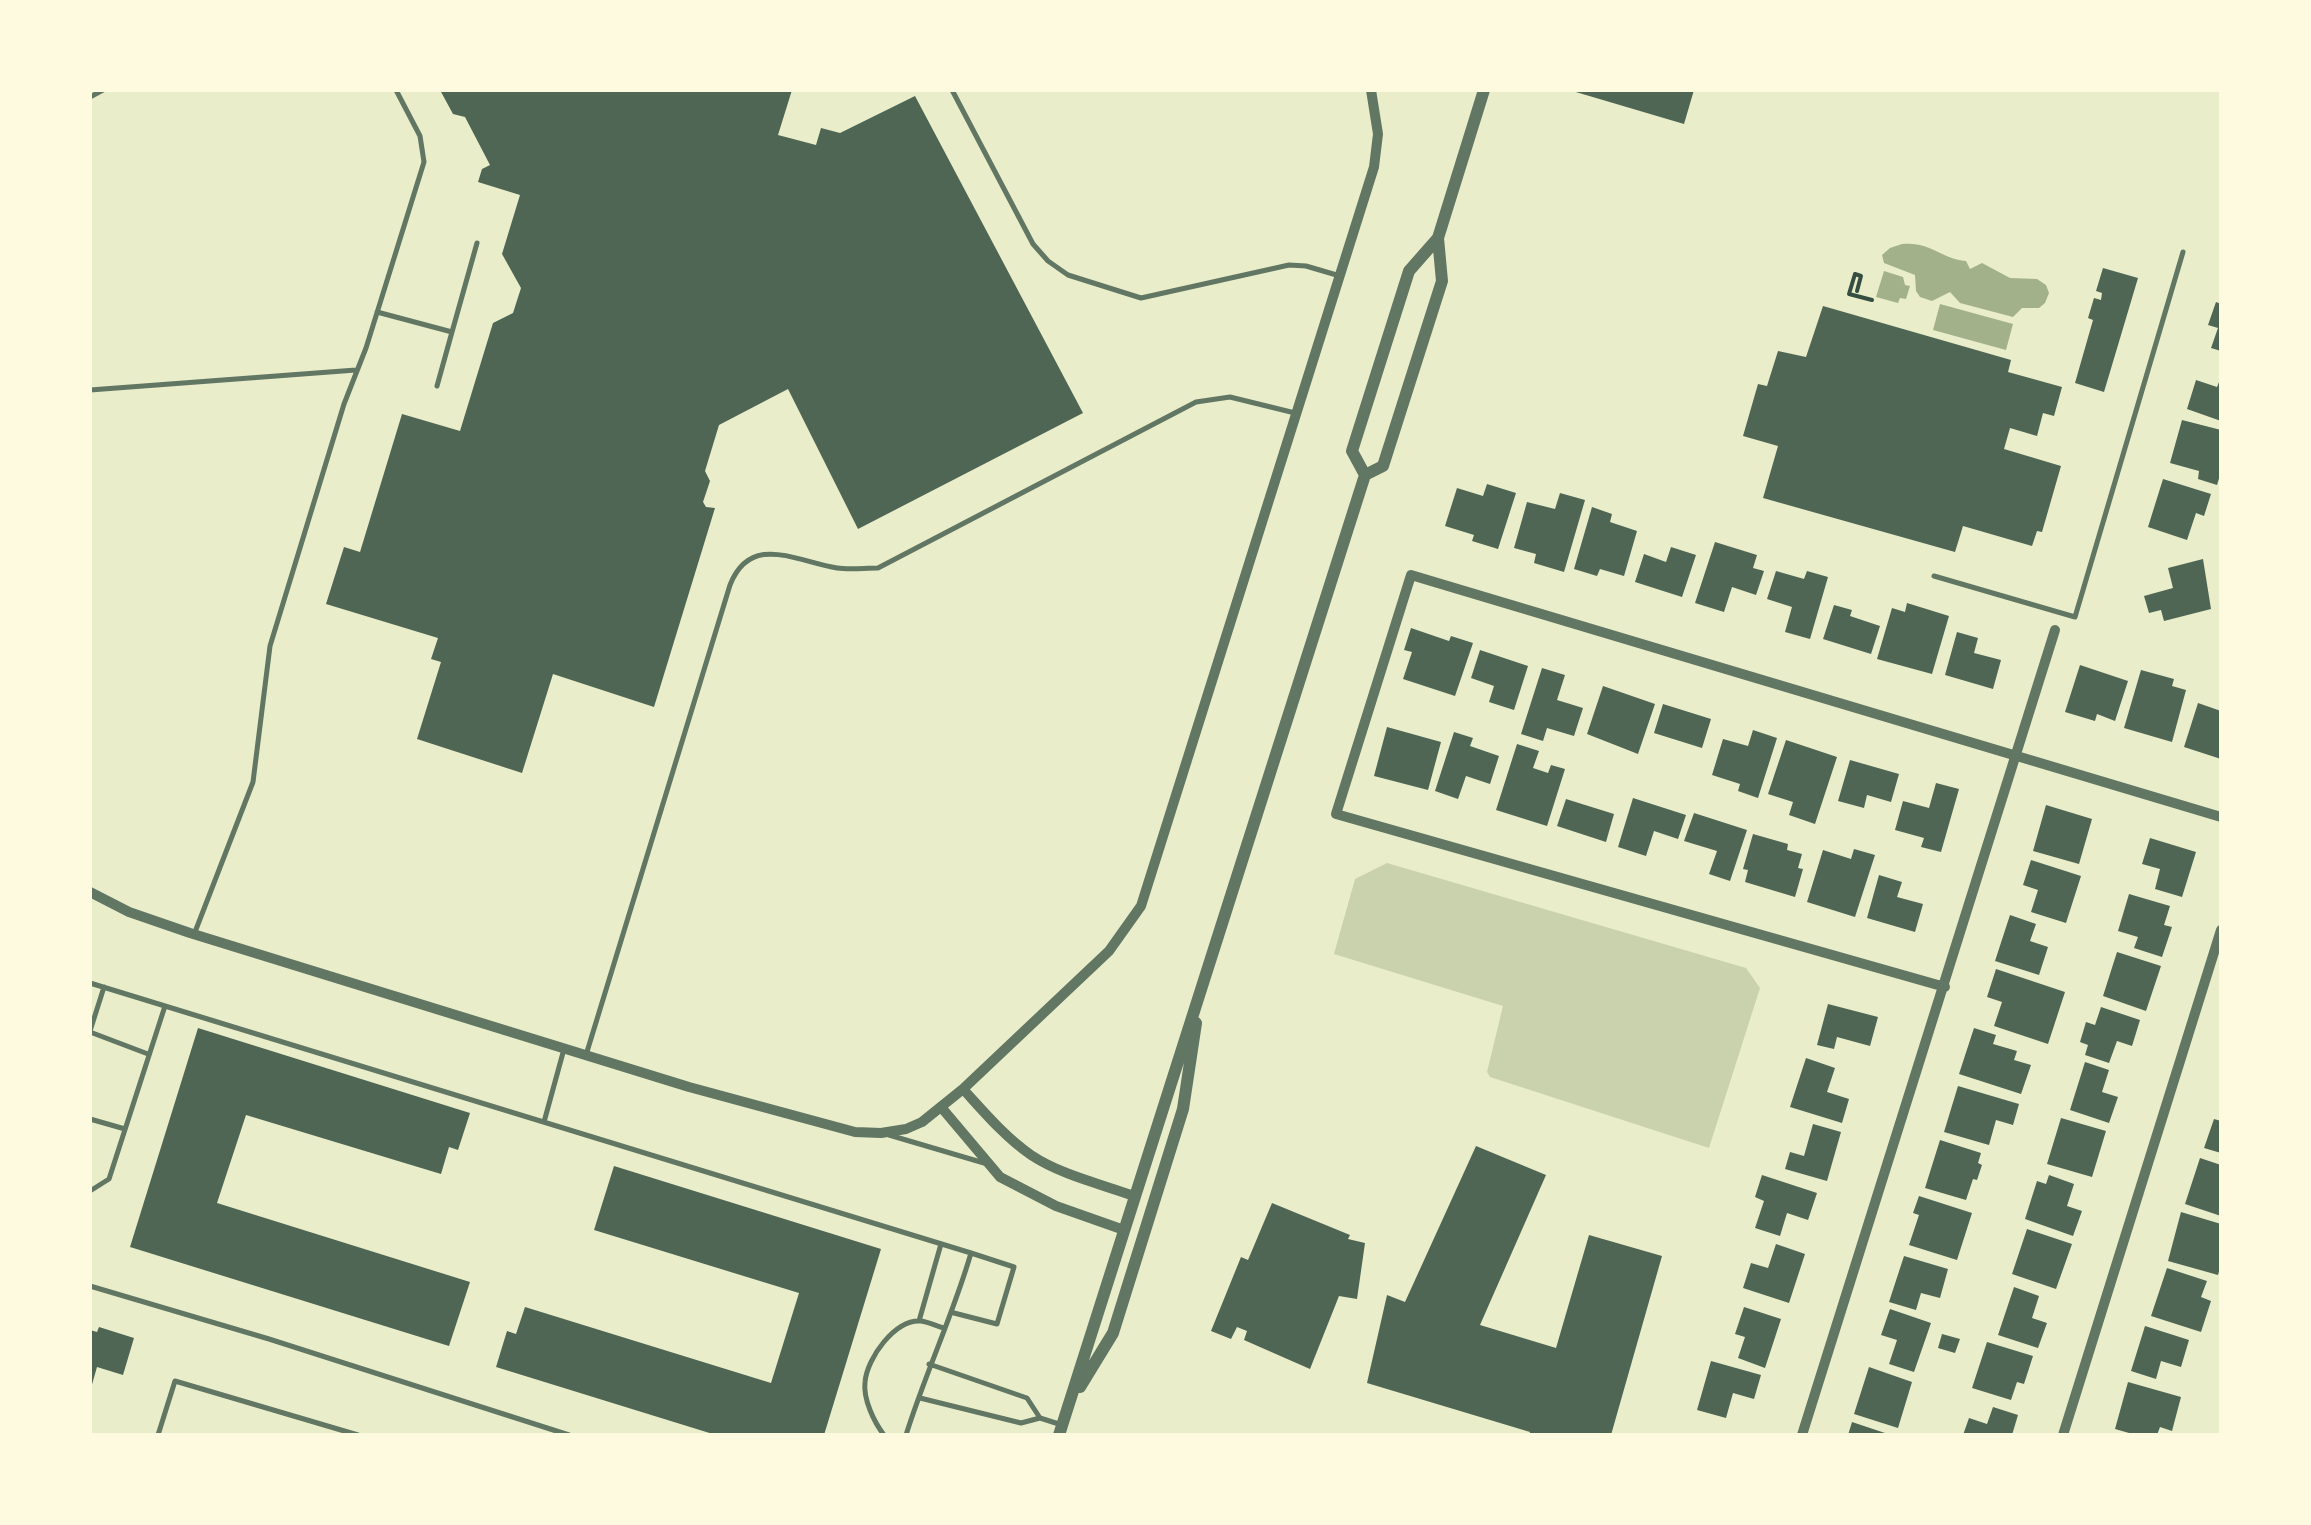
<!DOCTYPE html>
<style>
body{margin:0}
#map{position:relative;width:2311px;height:1525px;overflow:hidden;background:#e9edc9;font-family:"Roboto Condensed",sans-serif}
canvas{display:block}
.frame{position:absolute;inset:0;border:92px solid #fefae0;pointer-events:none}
</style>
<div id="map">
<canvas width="2311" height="1525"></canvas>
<div class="frame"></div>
</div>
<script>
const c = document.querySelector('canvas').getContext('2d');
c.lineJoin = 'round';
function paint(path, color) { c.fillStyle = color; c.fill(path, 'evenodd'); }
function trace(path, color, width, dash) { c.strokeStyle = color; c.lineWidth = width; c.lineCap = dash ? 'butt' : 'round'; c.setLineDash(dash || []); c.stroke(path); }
paint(new Path2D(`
 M1387,863L1746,968L1760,988L1709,1148L1490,1077L1487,1072L1503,1006L1334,954L1355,879Z`), '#cad2ad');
paint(new Path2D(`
 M1902,244C1931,241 1941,259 1966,261L1970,269L1982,263L2010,278L2037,279L2046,285L2049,293L2045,303L2039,308H2022L2013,317L1960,303L1950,292L1932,301L1920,297L1916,291L1915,275L1884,263L1882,255L1890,248Z
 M1884,271L1903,277L1905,285L1910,286L1906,299L1900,298L1898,303L1876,297Z
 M1940,304L2013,324L2006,350L1933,330Z`), '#a3b18a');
paint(new Path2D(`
 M440,90H792L778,135L816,145L821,128L840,133L915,96L1083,413L858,529L788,389L719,425L705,471L710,481L703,502L706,507L715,508L654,707L553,674L522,773L417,739L441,662L431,659L438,638L326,604L344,547L360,552L402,414L460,431L493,323L513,313L521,288L502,254L520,195L478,182L482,169L490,165L465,117L453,114Z
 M1569,90H1694L1684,124Z
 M2103,268L2138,278L2104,392L2075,383L2093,320L2088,318L2094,298L2101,300L2102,293L2096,291Z
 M2216,302L2221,304V351L2211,348L2218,328L2208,325Z
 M1823,306L2011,360L2008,372L2062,387L2054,416L2043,413L2037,436L2010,428L2004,449L2061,466L2042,532L2037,531L2032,546L1963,526L1955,552L1763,498L1778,446L1743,436L1758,384L1767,386L1778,351L1806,357Z
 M2221,377V421L2187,409L2196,380L2217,387Z
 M2182,420L2221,430V472L2217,485L2198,479L2199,471L2170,463Z
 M2163,479L2211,494L2204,516L2196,513L2187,540L2148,527Z
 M1487,484L1516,493L1498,549L1472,541L1474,535L1445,526L1457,488L1483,496Z
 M1560,493L1585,500L1564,572L1534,563L1536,554L1514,548L1527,502L1555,509Z
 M1592,507L1612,514L1610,522L1637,531L1624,576L1600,569L1597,576L1574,569Z
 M1715,542L1757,555L1753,568L1764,571L1756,595L1732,587L1724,612L1695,603Z
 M1671,547L1696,555L1682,597L1635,582L1644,554L1666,562Z
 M2203,559L2211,609L2164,621L2161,610L2149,613L2144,596L2173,588L2168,568Z
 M1776,571L1804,579L1807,571L1828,577L1810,639L1785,632L1792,607L1767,599Z
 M1907,603L1949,616L1932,674L1877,659L1892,608L1905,612Z
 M1834,605L1852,610L1850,616L1880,626L1871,654L1823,639Z
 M1411,628L1449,641L1451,636L1473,643L1455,696L1403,679L1412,652L1404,650Z
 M1957,632L1978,638L1974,653L2001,660L1993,689L1945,675Z
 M1480,650L1528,666L1514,710L1489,702L1494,686L1471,678Z
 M2080,665L2128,681L2115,721L2097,714L2095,721L2065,712Z
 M1542,668L1565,675L1557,700L1583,708L1574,736L1547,728L1543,741L1521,734Z
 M2141,670L2174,679L2172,686L2186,690L2172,742L2124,728Z
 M1603,686L1655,704L1638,754L1587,734Z
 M2198,703L2221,711V759L2184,747Z
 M1663,704L1711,719L1702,748L1654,733Z
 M1387,727L1441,742L1428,790L1374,776Z
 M1753,730L1777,738L1758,798L1738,791L1740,784L1712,775L1723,739L1748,746Z
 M1454,732L1473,738L1470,746L1499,756L1490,784L1466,776L1458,799L1435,791Z
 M1786,740L1837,757L1815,824L1789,815L1793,802L1768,794Z
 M1517,744L1539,751L1533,768L1548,773L1551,765L1565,769L1547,826L1496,810Z
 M1850,760L1899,774L1891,802L1867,795L1864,808L1838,801Z
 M1936,783L1959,789L1941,852L1921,847L1924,838L1895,830L1903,801L1929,808Z
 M1633,798L1686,815L1678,839L1654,831L1646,856L1618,847Z
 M1566,799L1614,814L1606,842L1557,826Z
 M2046,805L2092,819L2079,864L2033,851Z
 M1694,813L1747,830L1730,881L1709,874L1717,851L1684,841Z
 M1753,834L1788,844L1787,850L1802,854L1798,868L1803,869L1795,897L1745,882L1748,870L1743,869Z
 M2150,838L2196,852L2182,897L2155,889L2160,869L2142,864Z
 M1854,849L1875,855L1855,917L1807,902L1823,850L1851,859Z
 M2031,860L2081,876L2066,923L2031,912L2038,890L2023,885Z
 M1879,875L1902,882L1897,897L1923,904L1915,932L1867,918Z
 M2129,894L2170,906L2164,925L2172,927L2162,957L2134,948L2138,937L2118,931Z
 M2010,915L2036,924L2030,941L2048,947L2039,975L1995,961Z
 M2117,952L2161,966L2146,1011L2103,996Z
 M1996,969L2065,992L2048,1044L1994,1026L2002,1002L1987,997Z
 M1828,1004L1878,1017L1870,1046L1837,1037L1834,1049L1817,1045Z
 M2101,1007L2140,1020L2132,1046L2117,1041L2109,1063L2085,1055L2088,1045L2080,1042L2086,1022L2095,1025Z
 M198,1028L470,1113L458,1150L449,1147L441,1174L246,1115L217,1203L470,1282L449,1346L130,1247Z
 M1974,1028L1996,1035L1993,1044L2017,1051L2014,1060L2031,1065L2021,1094L1959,1074Z
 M1806,1058L1835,1068L1827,1092L1849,1099L1842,1123L1790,1107Z
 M2085,1062L2109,1070L2102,1092L2118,1097L2109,1123L2070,1110Z
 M1958,1086L2019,1104L2013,1125L1996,1120L1989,1145L1944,1132Z
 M2061,1118L2106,1131L2092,1177L2047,1164Z
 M2214,1119L2221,1121V1153L2204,1148Z
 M1813,1124L1841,1132L1827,1181L1785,1169L1790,1152L1804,1156Z
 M1940,1140L1981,1153L1978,1163L1982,1165L1977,1180L1973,1179L1966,1200L1925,1188Z
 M1476,1146L1546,1175L1480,1325L1556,1348L1589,1235L1662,1256L1611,1435H1529L1530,1432L1367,1383L1387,1295L1405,1302Z
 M2200,1158L2221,1165V1216L2185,1204Z
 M614,1166L881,1249L824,1435H716L496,1367L507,1331L516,1334L525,1307L771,1383L799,1293L594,1230Z
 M1762,1175L1817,1193L1808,1220L1787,1213L1780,1236L1755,1228L1764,1201L1755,1197Z
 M2049,1175L2074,1184L2067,1206L2082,1211L2073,1236L2025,1219L2037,1181L2046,1184Z
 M1919,1196L1972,1213L1957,1260L1909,1245L1919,1215L1913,1213Z
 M1272,1203L1350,1235L1348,1239L1365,1243L1357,1299L1339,1296L1310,1369L1244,1340L1247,1331L1237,1327L1231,1339L1211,1331L1241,1257L1248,1260Z
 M2181,1212L2221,1224V1264L2218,1275L2168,1261Z
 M2027,1229L2072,1244L2056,1289L2012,1274Z
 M1776,1244L1805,1254L1789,1303L1743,1288L1751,1263L1768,1268Z
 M1904,1256L1948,1269L1940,1298L1921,1293L1916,1310L1889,1302Z
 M2167,1268L2207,1281L2201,1297L2211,1301L2201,1332L2151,1316Z
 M2014,1287L2039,1296L2032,1318L2047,1323L2038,1348L1998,1335Z
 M1744,1307L1781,1319L1765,1368L1738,1358L1745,1337L1735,1334Z
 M1890,1309L1931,1323L1914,1372L1889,1364L1897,1340L1881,1335Z
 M2145,1326L2189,1340L2181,1367L2161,1361L2156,1379L2131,1371Z
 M99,1327L134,1338L123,1375L97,1367L91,1388L90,1330L97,1332Z
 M1942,1334L1960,1339L1955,1353L1938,1348Z
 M1987,1342L2033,1356L2024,1384L2017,1382L2011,1400L1972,1388Z
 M1711,1361L1761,1375L1754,1399L1733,1393L1726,1418L1697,1410Z
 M1869,1367L1912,1382L1898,1428L1854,1414Z
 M2128,1382L2181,1397L2172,1431L2160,1427L2157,1435H2136L2115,1429Z
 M1993,1407L2018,1415L2012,1435H1963L1969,1418L1987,1424Z
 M1852,1422L1888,1434V1435H1848Z`), '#4f6655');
trace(new Path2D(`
 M1855,274L1849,294L1872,300
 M1855,274L1861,276L1857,291`), '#344e41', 4);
trace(new Path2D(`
 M952,90L1033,244L1048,261L1068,275L1141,298L1289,265L1306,266L1340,276
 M90,97L103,90
 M377,312L452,332L477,243
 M437,386L452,332
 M90,390L356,370
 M1934,576L2075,617L2183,252
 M195,932L253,782L270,646L344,404L366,348L424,162L420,136L396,90
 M90,983L971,1253
 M90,1031L104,987
 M90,1032L148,1054
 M586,1055L730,585C751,532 797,562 837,568C850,570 864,568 878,568L1196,402L1230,397L1295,413
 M90,1119L125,1129
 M544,1122L564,1049
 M889,1135L984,1163
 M90,1191L109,1179L165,1006
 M90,1286L269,1339L569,1435
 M919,1321L941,1244
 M929,1364L1027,1398L1040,1418
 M920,1398L1021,1423L1040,1418L1062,1425
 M158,1435L175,1381L358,1435
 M884,1435C874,1422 863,1399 865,1382C867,1358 895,1319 921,1321C928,1322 937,1326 944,1328
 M906,1435C925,1374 953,1315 971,1253L1014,1267L997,1324L954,1313`), '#617663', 5);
trace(new Path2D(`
 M90,892L129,912L190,933L689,1087L855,1132L881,1133L906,1129L922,1122L963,1089L1109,951L1141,906L1374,167L1378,134L1371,90
 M1945,987L1336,814L1411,575L2221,817
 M963,1089C984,1112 1005,1137 1031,1155C1061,1175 1101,1184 1134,1196
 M941,1107L1000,1177L1056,1206L1124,1230
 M1802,1435L2055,630
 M2063,1435L2221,930`), '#617663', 10);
trace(new Path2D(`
 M1365,475L1352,451L1409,271L1438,238
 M1080,1387L1113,1333L1183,1109L1196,1023
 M1059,1435L1365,475L1383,466L1442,281L1438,238L1484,90`), '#617663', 12);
</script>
